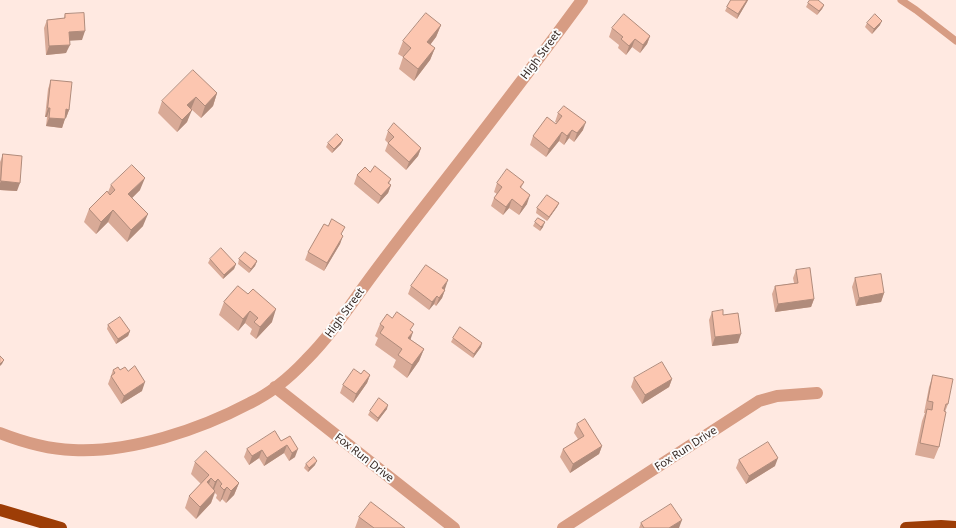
<!DOCTYPE html>
<style>
body{margin:0}
canvas{display:block;background:#ffe9e1}
</style>
<canvas width="956" height="528"></canvas>
<script>
const c = document.querySelector('canvas').getContext('2d');
c.lineJoin = 'round';
function trace(path, color, width, dash) { c.strokeStyle = color; c.lineWidth = width; c.lineCap = dash ? 'butt' : 'round'; c.setLineDash(dash || []); c.stroke(path); }
function paint(path, color) { c.fillStyle = color; c.fill(path, 'evenodd'); }
function drawText(font, color, halo, rows, align = 'center') {
  c.font = font + ' "Noto Sans",sans-serif'; c.lineWidth = 4; c.setLineDash([]); c.textBaseline = 'middle'; c.strokeStyle = halo; c.fillStyle = color; for (const [text, x, y, turn = 0] of rows) {
    c.save(); c.translate(x, y); c.rotate((+turn || 0) * Math.PI / 180); c.textAlign = isNaN(turn) ? turn : align; if (halo) c.strokeText(text, 0, 0); c.fillText(text, 0, 0); c.restore();
  }
}
trace(new Path2D(`
 M901,0L916,10L956,41`), '#d79c83', 7);
trace(new Path2D(`
 M275,387L454,528
 M0,433C23,442 47,449 73,450C130,453 199,430 250,403C271,393 290,377 306,360C327,339 343,316 360,292C380,264 401,237 422,210C476,141 530,71 582,0
 M563,528L759,401L777,396L817,393`), '#d79c83', 12);
trace(new Path2D(`
 M0,510L61,528
 M906,528L941,526L956,527`), '#9d3d06', 12);
paint(new Path2D(`
 M731,0H748L737,19L725,11L727,7Z
 M808,3L824,5L822,9L817,15L806,7Z
 M65,14L82,40H69L66,53L46,55L44,28L47,20L64,18Z
 M867,23L880,25L872,34L865,27Z
 M441,25L436,37L430,45L435,48L430,60L414,81L399,69L403,57L398,54L403,41Z
 M612,28L650,36L647,44L640,53L632,47L626,55L618,48L619,45L609,37Z
 M51,80L69,110L66,118H65L62,128L46,126L47,117H45L48,89Z
 M217,93L213,106L201,118L191,109L187,122L177,132L158,113L162,101Z
 M558,113L583,130L574,142L569,138L564,145L559,141L546,157L530,145L533,136L556,124L557,123L555,122Z
 M388,131L421,148L418,156L406,170L385,151L388,143L385,140Z
 M328,143L341,144L332,153L326,147Z
 M3,154L17,191L0,190V162Z
 M370,172L391,179L389,184L391,185L388,193L378,204L354,184L357,175Z
 M524,182L521,188L527,204L519,215L509,208L503,215L491,206L494,198L497,194L494,192L497,183Z
 M111,185L140,190L132,198L143,226L127,242L108,222L96,234L84,222L89,209L108,192Z
 M559,203L557,207L547,221L536,213L537,208Z
 M535,222L543,227L540,231L533,226Z
 M342,235L340,244L324,271L305,260L308,252Z
 M210,259L236,264L234,269L223,279L208,263Z
 M239,259L257,261L255,266L249,273L238,264Z
 M796,270L814,299L811,307L775,312L772,294L775,286L794,283L793,278Z
 M855,278L884,293L881,302L856,306L852,287Z
 M238,286L272,322L256,339L250,334L252,329L245,323L238,331L219,315L224,302Z
 M411,286L445,289L442,298L436,306L434,304L429,310L408,294Z
 M712,312L723,315L738,343L712,346L709,320Z
 M380,324L411,331L410,339L424,349L419,361L407,378L393,367L396,360L375,345L378,338L375,336Z
 M108,325L130,331L128,336L116,344L107,329Z
 M453,338L481,347L473,358L451,342Z
 M113,370H120L142,391L121,404L108,384Z
 M361,374L370,375L367,383L353,403L340,393L343,385Z
 M933,375L948,404L945,412L939,447L934,459L915,455L922,421L925,413H924L929,387Z
 M634,378L672,379L669,387L642,404L631,387Z
 M387,409L377,422L368,415L370,411Z
 M577,424L602,446L599,454L570,473L560,457L563,449L578,439L574,433Z
 M290,436L295,457L289,461L284,453L264,466L259,458L249,465L244,457L247,449L281,441Z
 M739,460L775,466L746,484L736,468Z
 M195,462L239,483L234,495L226,503L222,499L220,502L216,498L217,495L215,493L211,503L196,519L185,508L189,496L201,484L191,474Z
 M306,464L315,465L308,472L304,468Z
 M359,517L405,528H355Z
 M641,523L679,528H639Z`), '#d9aa97');
paint(new Path2D(`
 M747,0H748L747,2L737,19L738,14Z
 M824,5L822,9L817,15L819,11Z
 M882,21L880,25L872,34L874,29Z
 M441,25L436,37L423,54L427,42Z
 M85,31L82,40L66,41L69,32Z
 M650,36L647,44L640,53L643,45Z
 M635,39L632,47L626,55L629,46Z
 M70,45L66,53L46,55L49,46Z
 M435,48L430,60L414,81L418,69Z
 M217,93L213,106L201,118L205,106Z
 M196,97L191,109L183,117L187,105Z
 M48,108H50L47,117H45Z
 M66,109L69,110L66,118H63Z
 M192,110L187,122L177,132L182,120Z
 M49,118L65,119L62,128L46,126Z
 M586,122L583,130L574,142L577,133Z
 M572,130L569,138L564,145L567,136Z
 M562,132L559,141L546,157L549,149Z
 M343,140L341,144L332,153L334,149Z
 M421,148L418,156L406,170L409,162Z
 M145,178L140,190L124,206L128,194Z
 M1,181L20,183L17,191L0,190V183Z
 M391,185L388,193L378,204L381,196Z
 M530,195L527,204L519,215L522,207Z
 M512,199L509,208L503,215L506,207Z
 M559,203L557,207L547,221L549,217Z
 M113,210L108,222L96,234L101,222Z
 M148,214L143,226L127,242L131,230Z
 M545,222L543,227L540,231L541,227Z
 M343,236L340,244L324,271L327,263Z
 M257,261L255,266L249,273L251,269Z
 M236,264L234,269L223,279L224,275Z
 M448,280L445,289L439,297L442,288Z
 M445,290L442,298L436,306L439,298Z
 M884,293L881,302L856,306L859,298Z
 M437,296L434,304L429,310L432,302Z
 M814,299L811,307L775,312L778,304Z
 M276,309L272,322L256,339L260,327Z
 M250,311L245,323L238,331L243,319Z
 M130,331L128,336L116,344L118,339Z
 M413,332L409,344L408,338Z
 M741,334L738,343L712,346L715,337Z
 M482,343L481,347L473,358L474,354Z
 M424,349L419,361L407,378L412,365Z
 M4,360L2,364L0,366V364Z
 M370,375L367,383L353,403L356,394Z
 M672,379L669,387L642,404L645,395Z
 M145,382L142,391L121,404L124,396Z
 M388,405L387,409L377,422L378,418Z
 M287,445L284,453L264,466L267,458Z
 M602,446L599,454L570,473L573,464Z
 M298,449L295,457L289,461L292,453Z
 M262,450L259,458L249,465L252,456Z
 M778,458L775,466L746,484L749,476Z
 M317,461L315,465L308,472L309,468Z
 M211,478L207,490V482Z
 M218,479L213,492L211,494L215,482Z
 M239,483L234,495L226,503L231,491Z
 M227,487L222,499L220,502L224,490Z
 M215,491L211,503L196,519L200,507Z
 M682,520L679,528H669Z`), '#b08b7b');
const building = new Path2D(`
 M731,0H747L738,14L727,7Z
 M810,0H818L824,5L819,11L808,3Z
 M84,13L85,31L69,32L70,45L49,46L47,20L65,18V14Z
 M426,13L441,25L427,42L435,48L418,69L403,57L411,48L403,41Z
 M624,14L650,36L643,45L635,39L629,46L621,39L623,37L612,28Z
 M875,14L882,21L874,29L867,23Z
 M193,70L217,93L205,106L196,97L187,105L192,110L182,120L162,101Z
 M51,80L72,82L69,110L66,109L65,119L49,118L50,108H48Z
 M564,106L586,122L577,133L572,130L567,136L562,132L549,149L533,136L547,117L556,124L562,116L558,113Z
 M394,123L421,148L409,162L388,143L394,137L388,131Z
 M337,134L343,140L334,149L328,143Z
 M3,154L22,156L20,183L1,181Z
 M132,165L145,178L128,194L148,214L131,230L113,210L101,222L89,209L107,191L110,195L115,190L111,185Z
 M375,166L391,179L388,183L391,185L381,196L357,175L365,167L370,172Z
 M507,169L524,182L520,187L530,195L522,207L512,199L506,207L494,198L502,187L497,183Z
 M547,195L559,203L549,217L537,208Z
 M538,218L545,222L541,227L535,222Z
 M332,219L345,227L341,234L343,236L327,263L308,252L324,224L328,226Z
 M221,248L236,264L224,275L210,259Z
 M245,252L257,261L251,269L239,259Z
 M426,265L448,280L442,288L445,290L439,298L437,296L432,302L411,286Z
 M810,268L814,299L778,304L775,286L798,283L796,270Z
 M881,274L884,293L859,298L855,278Z
 M238,286L248,294L253,289L276,309L260,327L254,322L258,318L250,311L243,319L224,302Z
 M723,310V315L738,313L741,334L715,337L712,312Z
 M397,312L414,324L410,330L413,332L408,338L424,349L412,365L398,355L402,349L380,333L384,327L380,324L387,314L392,318Z
 M120,317L130,331L118,339L108,325Z
 M460,327L482,343L474,354L453,338Z
 M0,356L4,360L0,364Z
 M662,362L672,379L645,395L634,378Z
 M135,366L145,382L124,396L111,376L115,373L113,370L118,367L120,370L125,367L128,371Z
 M354,369L361,374L364,370L370,375L356,394L343,385Z
 M933,375L953,379L948,404H946L944,411L946,412L939,447L920,443L927,409L932,410L933,402L928,401Z
 M379,398L388,405L378,418L370,411Z
 M585,419L602,446L573,464L563,449L584,436L577,424Z
 M275,431L281,441L290,436L298,449L292,453L287,445L267,458L262,450L252,456L247,449Z
 M768,442L778,458L749,476L739,460Z
 M206,451L239,483L231,491L227,487L224,490L220,486L222,484L218,479L215,482L211,478L207,482L215,491L200,507L189,496L209,475L195,462Z
 M314,457L317,461L309,468L306,464Z
 M371,502L405,528H374L359,517Z
 M671,504L682,520L669,528H644L641,523Z`);
paint(building, '#fcc6b0');
trace(building, '#b08b7b', 1);
drawText('11px', '#352823', '#fcfcfc', [
 ["High Street",541,55,-53],
 ["High Street",345,313,-54],
 ["Fox Run Drive",686,449,-33],
 ["Fox Run Drive",364,458,38]
]);
</script>
